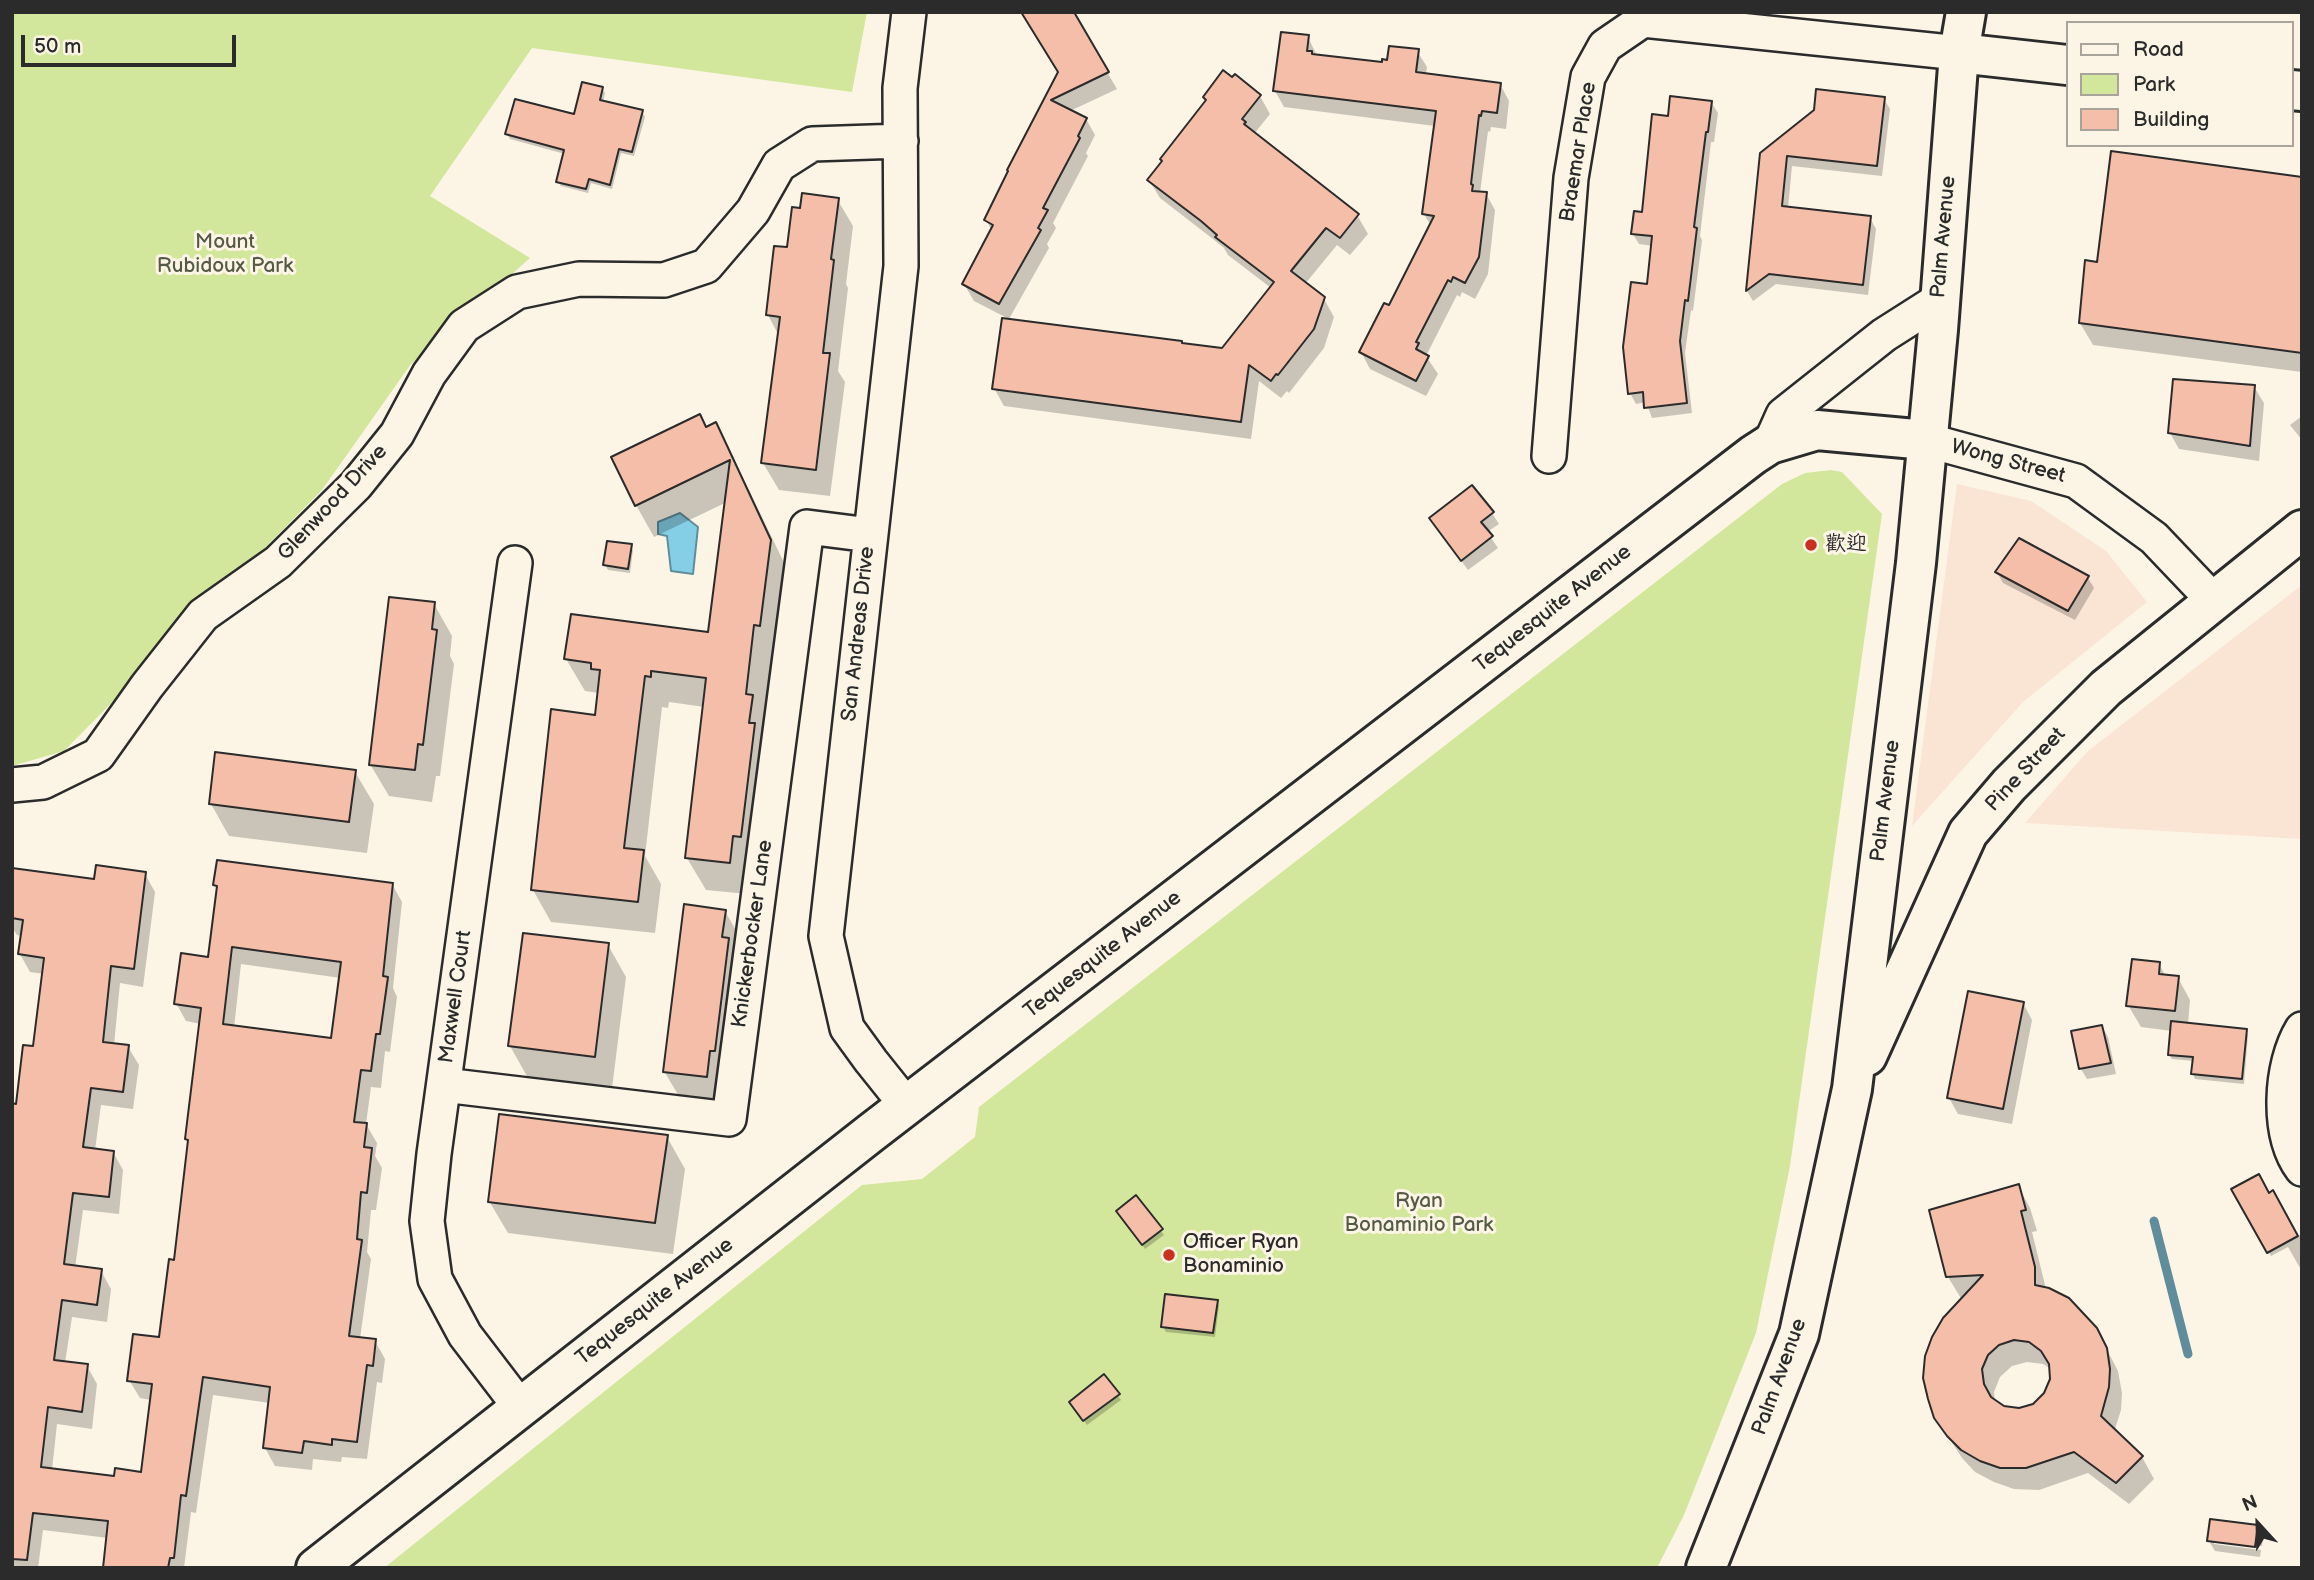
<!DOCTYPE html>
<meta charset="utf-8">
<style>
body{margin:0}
#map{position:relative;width:2314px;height:1580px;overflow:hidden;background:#fcf5e5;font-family:"Balsamiq Sans",sans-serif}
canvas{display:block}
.frame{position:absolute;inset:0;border:14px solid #2b2b2b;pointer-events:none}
.legend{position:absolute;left:2066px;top:21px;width:228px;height:126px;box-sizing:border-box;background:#fcf5e5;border:2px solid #a8a49b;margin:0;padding:9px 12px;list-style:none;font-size:21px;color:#2b2b2b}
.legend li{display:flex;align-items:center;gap:14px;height:35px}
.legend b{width:35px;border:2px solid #a8a49b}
.north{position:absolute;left:2223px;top:1489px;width:70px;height:70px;-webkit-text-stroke:5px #fcf5e5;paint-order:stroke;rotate:338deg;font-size:19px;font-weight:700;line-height:28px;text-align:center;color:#2b2b2b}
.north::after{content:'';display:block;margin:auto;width:24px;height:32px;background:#2b2b2b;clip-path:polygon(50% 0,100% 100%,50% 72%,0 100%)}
.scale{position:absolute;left:21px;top:35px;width:215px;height:32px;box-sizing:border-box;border:4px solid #2b2b2b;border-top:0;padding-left:9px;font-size:21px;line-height:24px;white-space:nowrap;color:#2b2b2b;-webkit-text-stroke:5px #fcf5e5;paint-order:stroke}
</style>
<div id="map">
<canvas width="2314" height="1580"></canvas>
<div class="frame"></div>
<ul class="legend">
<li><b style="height:9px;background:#fcf5e5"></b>Road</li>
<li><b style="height:19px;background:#d2e79b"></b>Park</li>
<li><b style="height:19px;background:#f4bea8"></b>Building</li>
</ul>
<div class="north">N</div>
<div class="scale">50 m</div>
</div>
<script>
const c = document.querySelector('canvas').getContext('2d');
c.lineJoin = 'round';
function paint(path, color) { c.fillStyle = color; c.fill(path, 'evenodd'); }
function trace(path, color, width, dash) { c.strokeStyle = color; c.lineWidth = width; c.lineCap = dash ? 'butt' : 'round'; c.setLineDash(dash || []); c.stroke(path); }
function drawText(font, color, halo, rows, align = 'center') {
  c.font = font + ' "Balsamiq Sans","LXGW WenKai TC",sans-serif'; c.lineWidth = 6; c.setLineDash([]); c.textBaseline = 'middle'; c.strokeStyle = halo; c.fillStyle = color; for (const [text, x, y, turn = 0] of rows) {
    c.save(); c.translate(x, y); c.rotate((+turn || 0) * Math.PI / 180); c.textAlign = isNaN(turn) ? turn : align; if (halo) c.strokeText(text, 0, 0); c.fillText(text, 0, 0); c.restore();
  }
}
paint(new Path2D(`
 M1957,484L2031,501L2106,551L2147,602L2023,702L1912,826Z
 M2302,585V839L2025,823L2088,751Z`), '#fae4d3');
paint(new Path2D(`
 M12,12H867L852,92L532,48L430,196L530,258L411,364L322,490L64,751L12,766Z
 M1831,470L1842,472L1882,514L1790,1166L1756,1333L1684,1515L1657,1568H384L862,1185L922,1179L975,1137L979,1107L1782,484L1805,473Z`), '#d2e79b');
const water = new Path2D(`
 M680,513L698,527L693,574L671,571L667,536L658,534V522Z`);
paint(water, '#84cfe5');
trace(water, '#608d9b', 2);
paint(new Path2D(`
 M1072,13L1117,89L1070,111L1086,119L1095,135L1086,153L1088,156L1053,223L1056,228L1047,244L1049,248L1009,319L974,301L964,284L992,231L986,220L1060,72Z
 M1308,37L1317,56L1383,64L1417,51L1427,67L1426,75L1500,84L1509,101L1506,129L1491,127L1490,132L1488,131L1480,193L1486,194L1495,210L1488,274L1475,299L1462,292L1460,297L1457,295L1426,356L1438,374L1426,396L1370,369L1361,352L1390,307L1431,226L1424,214L1435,126L1284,107L1275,91Z
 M602,88L605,93L603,102L642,112L645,117L634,156L621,153L612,189L591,183L588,193L561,186L558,181L565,154L510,139L507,134L575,116Z
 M1260,96L1270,114L1254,134L1357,215L1368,234L1350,255L1337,245L1305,284L1324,299L1334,317L1324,348L1289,393L1287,391L1281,398L1259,381L1251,439L1004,406L994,388L1183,345L1223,350L1271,288L1228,255L1224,248L1213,239L1160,198L1149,180Z
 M1884,99L1890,109L1882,176L1792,166L1788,208L1870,218L1876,229L1868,295L1776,284L1753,301L1747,291L1762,154Z
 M1711,102L1718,113L1714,142H1711L1700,236L1702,240L1693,311L1691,310L1685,353L1692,413L1652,418L1646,402L1636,404L1630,393L1653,246L1639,244L1633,234L1643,214L1669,118Z
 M2302,178V372L2093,345L2080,323L2099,264Z
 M837,199L853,226L846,284L848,288L838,371L845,382L830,496L779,490L763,463L779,336L768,315L801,210Z
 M2254,387L2264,403L2259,461L2179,449L2170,433Z
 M2302,416V440L2290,425Z
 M715,425L733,457L789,573L778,657H772L765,719L770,728L748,894L706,890L687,858L705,707L669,702L668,708L662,707L645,856L661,884L655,933L551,922L533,890L596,717L599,693L585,691L566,659L710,634L727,502L654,537L636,505L706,429Z
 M1492,513L1499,524L1487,532L1498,548L1468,570L1431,519Z
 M630,546L633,550L630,573L608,570L605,565Z
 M1997,572L2088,578L2094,588L2075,620L2003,583Z
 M434,604L452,636L450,656L454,664L440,776H436L432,802L389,796L370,764Z
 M355,772L374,804L367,853L229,836L211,804Z
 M12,874L96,881L145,874L155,892L143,987L120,983L114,1045L128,1047L139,1065L133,1109L101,1105L95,1150L113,1152L123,1170L119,1214L83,1210L75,1268L101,1271L111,1289L107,1322L72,1317L65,1363L87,1366L97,1384L92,1429L57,1424L52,1470L116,1478L143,1473L151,1400L140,1398L129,1380L160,1339L175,1262L201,1024L186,1021L176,1003L210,959L219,891L215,885L392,884L402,902L393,988L397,997L390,1052L385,1051L381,1088L371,1087L366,1124L377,1143L375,1156L382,1168L376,1210H371L367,1252L371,1259L360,1339L375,1341L385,1359L382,1383L377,1382L367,1459L342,1457L341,1462L313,1459L312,1470L275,1466L265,1448L270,1403L213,1395L196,1513L191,1512L184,1568H105L108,1538L43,1530L38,1568H12V1105L17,1106L34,1048L44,974L30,972L20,954L22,936L17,935L12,927ZM241,964L341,978L332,1040L234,1028Z
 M725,911L743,943L724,1108L683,1103L664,1071Z
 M608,945L626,977L612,1088L528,1078L510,1046Z
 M2159,964L2166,977L2178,978L2190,1000L2188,1024L2246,1030L2248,1035L2244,1084L2195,1079L2193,1074L2194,1061L2172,1059L2169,1055L2172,1031L2141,1027L2128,1005Z
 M2023,1003L2032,1020L2012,1124L1958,1114L1949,1098Z
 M2102,1027L2108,1037L2116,1074L2087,1079L2081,1069L2073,1032Z
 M667,1137L685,1169L673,1254L508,1233L489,1201Z
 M2018,1186L2030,1208L2037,1231L2032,1232L2046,1289L2096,1329L2118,1371L2122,1393L2121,1410L2114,1432L2142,1457L2154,1479L2129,1504L2088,1473L2039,1490L2014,1489L1994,1482L1975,1472L1962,1458L1936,1418L1962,1300L1948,1277ZM2027,1362L2043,1364L2051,1369L2052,1379L2046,1394L2034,1406L2019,1410L2003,1408L1995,1402L1994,1392L2000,1377L2012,1366Z
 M2234,1190L2269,1195L2272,1193L2296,1237L2302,1234V1267L2300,1268L2288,1247L2271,1256Z
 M1136,1198L1164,1235L1145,1249L1120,1216Z
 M1217,1301L1219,1306L1215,1337L1166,1332L1163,1327Z
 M1104,1377L1121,1400L1087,1425L1074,1407Z
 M2256,1527L2263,1538L2262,1546L2214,1540V1544L2261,1550L2260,1557L2215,1551L2209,1541Z`), '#0003');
trace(new Path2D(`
 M2154,1221L2188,1354`), '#608d9b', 9);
const building = new Path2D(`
 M1021,12H1074L1109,72L1051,100L1087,118L1078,136L1080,138L1043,208L1048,210L1038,228L1041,230L999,304L962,284L993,225L984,220L1008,171L1007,170L1058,72Z
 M1281,32L1309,35L1307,51H1312V54L1382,62V59L1387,60L1389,46L1419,49L1416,72L1501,83L1497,113L1482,111L1481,116L1479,115L1471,184L1473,185L1472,191L1487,192L1479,257L1465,283L1453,277L1451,282L1448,280L1416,342L1419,343L1416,349L1429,356L1416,381L1359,352L1384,303L1389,305L1434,216L1422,214L1436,111L1273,91Z
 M1223,70L1232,77L1235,74L1261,95L1242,119L1246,122L1244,124L1359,214L1340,238L1326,228L1291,271L1325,297L1314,329L1278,375L1276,374L1271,381L1249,365L1241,422L992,389L1002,318L1182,341V343L1222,348L1274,282L1215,237L1217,235L1201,221L1147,180L1162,161L1160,159L1206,100L1203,97Z
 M582,82L603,87L600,100L643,110L632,152L619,149L610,185L589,179L586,189L556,182L564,150L505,134L515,99L574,114Z
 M1816,89L1885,97L1877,166L1787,156L1782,206L1871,216L1863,285L1769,274L1746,291L1760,153L1814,110Z
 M1670,96L1712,101L1708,132H1706L1694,227L1697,228L1688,301L1685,300L1680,341L1687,403L1644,408L1643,392L1628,394L1623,347L1631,282L1647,284L1652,236L1631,234L1634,211L1642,212L1652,114L1668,116Z
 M2111,151L2302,177V353L2079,323L2085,260L2097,262Z
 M802,193L839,198L831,259L834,260L823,353H830L816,470L761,463L780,317L766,315L774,246L787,247L792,207L800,208Z
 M2173,379L2255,385L2250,446L2168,433Z
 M700,414L706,427L716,422L771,540L760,626L754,625L746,694L753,695L749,723H755L741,837L733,836L730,863L685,858L706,678L651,671V677L645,676L624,848L644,850L638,902L531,890L551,709L595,715L600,670L591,669V663L564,659L571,614L708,632L730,460L635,506L611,457Z
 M1472,485L1494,512L1481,522L1493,536L1461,561L1429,518Z
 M2019,538L2089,576L2068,611L1995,572Z
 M607,541L632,544L628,569L603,565Z
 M389,597L435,602L432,629L437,630L423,745L418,744L415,770L369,765Z
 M215,752L356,770L349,822L209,804Z
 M217,860L393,883L383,976L388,977L380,1034H376L371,1071L361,1070L354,1122L367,1123L364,1147L372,1148L367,1193L361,1192L357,1239L362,1240L349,1336L376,1339L373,1366L367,1365L357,1442L332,1439V1445L304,1441L302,1453L263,1448L270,1387L203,1377L186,1496L181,1495L174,1558H170L168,1568H103L108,1521L33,1513L27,1560L12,1559V1103L16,1104L23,1045L33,1046L44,958L18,954L23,920L12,918V868L94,879L96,865L146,872L134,969L111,966L103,1042L129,1045L123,1092L91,1088L83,1147L114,1151L109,1197L73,1193L64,1264L102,1269L97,1305L62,1300L54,1360L88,1364L82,1412L48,1407L41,1467L114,1476L115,1468L141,1472L152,1384L127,1381L133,1334L159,1337L169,1259L174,1260L188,1140L185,1139L201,1008L174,1004L181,953L208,957L217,886L213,885ZM232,947L341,962L331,1038L223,1024Z
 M684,904L726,910L722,937L729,938L715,1051H710L707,1077L663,1072Z
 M523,933L609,943L595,1057L508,1046Z
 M2132,959L2160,962L2159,974L2179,976L2175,1011L2126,1006Z
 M1968,991L2024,1002L2003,1109L1947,1098Z
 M2171,1021L2247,1029L2242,1079L2191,1074L2193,1057L2168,1055Z
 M2102,1025L2111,1063L2079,1069L2071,1031Z
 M499,1114L668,1135L655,1223L488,1202Z
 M2259,1174L2269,1193L2273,1190L2298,1236L2267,1253L2231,1189Z
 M2019,1184L2026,1210L2021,1211L2035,1267V1285L2049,1288L2069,1298L2097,1328L2107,1348L2110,1369L2109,1387L2101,1416L2143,1456L2116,1483L2074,1452L2026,1468H2000L1980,1461L1961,1450L1947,1436L1934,1418L1928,1399L1923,1378L1925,1356L1932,1337L1943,1318L1983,1275L1946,1277L1929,1210ZM2014,1340L2029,1342L2041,1351L2049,1364L2050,1379L2044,1393L2033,1404L2019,1408L2004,1406L1991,1397L1984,1384L1982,1369L1988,1355L1999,1345Z
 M1136,1195L1163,1229L1142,1245L1116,1211Z
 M1165,1294L1218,1300L1213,1333L1161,1327Z
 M1104,1374L1120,1394L1083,1421L1069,1402Z
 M2210,1519L2258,1525L2255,1547L2207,1541Z`);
paint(building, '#f4bea8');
trace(building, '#2b2b2b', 2);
const street = new Path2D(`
 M1926,440L2076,481L2154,538L2213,600
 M1770,444L1783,415L1884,335L1939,300
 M1549,456L1571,178L1588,77L1605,46L1643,20L1959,53
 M515,563L434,1154L427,1221L435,1279L465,1335L520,1407
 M12,785L43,782L98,755L147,686L203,615L278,562L356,485L397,434L429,374L464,326L517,292L579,279L664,280L706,266L753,211L779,165L812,144L901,141
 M2302,1029C2280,1065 2276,1134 2302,1169
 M444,1085L729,1119L807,527L870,535
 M907,1106L871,1061L847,1028L826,936L901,266L900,88L909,12`);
const secondary = new Path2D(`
 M1959,53L2067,65
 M2291,90L2302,91
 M1867,1056L1968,833L2009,785L2106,688L2302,530
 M316,1568L872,1132L1753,455L1770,444L1817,430L1926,440
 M1706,1568L1799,1334L1852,1089L1916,563L1938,330L1959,53L1966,12`);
trace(street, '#2b2b2b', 38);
trace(secondary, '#2b2b2b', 44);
trace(street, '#fcf5e5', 33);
trace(secondary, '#fcf5e5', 38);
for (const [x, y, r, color] of [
 [1811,545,7,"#c8321e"],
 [1169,1255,7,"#c8321e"]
]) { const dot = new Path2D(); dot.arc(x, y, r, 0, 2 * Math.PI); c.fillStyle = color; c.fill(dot); trace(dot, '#fcf5e5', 2.5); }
drawText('21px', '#2b2b2b', '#fcf5e5', [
 ["Braemar Place",1579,152,-81],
 ["Palm Avenue",1944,237,-85],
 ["Wong Street",2008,462,15],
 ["Glenwood Drive",333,503,-47],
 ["Tequesquite Avenue",1553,609,-38],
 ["San Andreas Drive",859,634,-84],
 ["Pine Street",2026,770,-47],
 ["Palm Avenue",1886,801,-83],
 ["Knickerbocker Lane",753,934,-82],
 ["Tequesquite Avenue",1103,955,-38],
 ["Maxwell Court",456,997,-82],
 ["Tequesquite Avenue",655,1302,-38],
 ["Palm Avenue",1780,1377,-70]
]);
drawText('21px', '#555a47', '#fcf5e5', [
 ["Mount",225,243],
 ["Rubidoux Park",225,267],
 ["Ryan",1419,1202],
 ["Bonaminio Park",1419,1226]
]);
drawText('21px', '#2b2b2b', '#fcf5e5', [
 ["歡迎",1825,545],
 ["Officer Ryan",1183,1243],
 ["Bonaminio",1183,1267]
], 'left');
</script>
